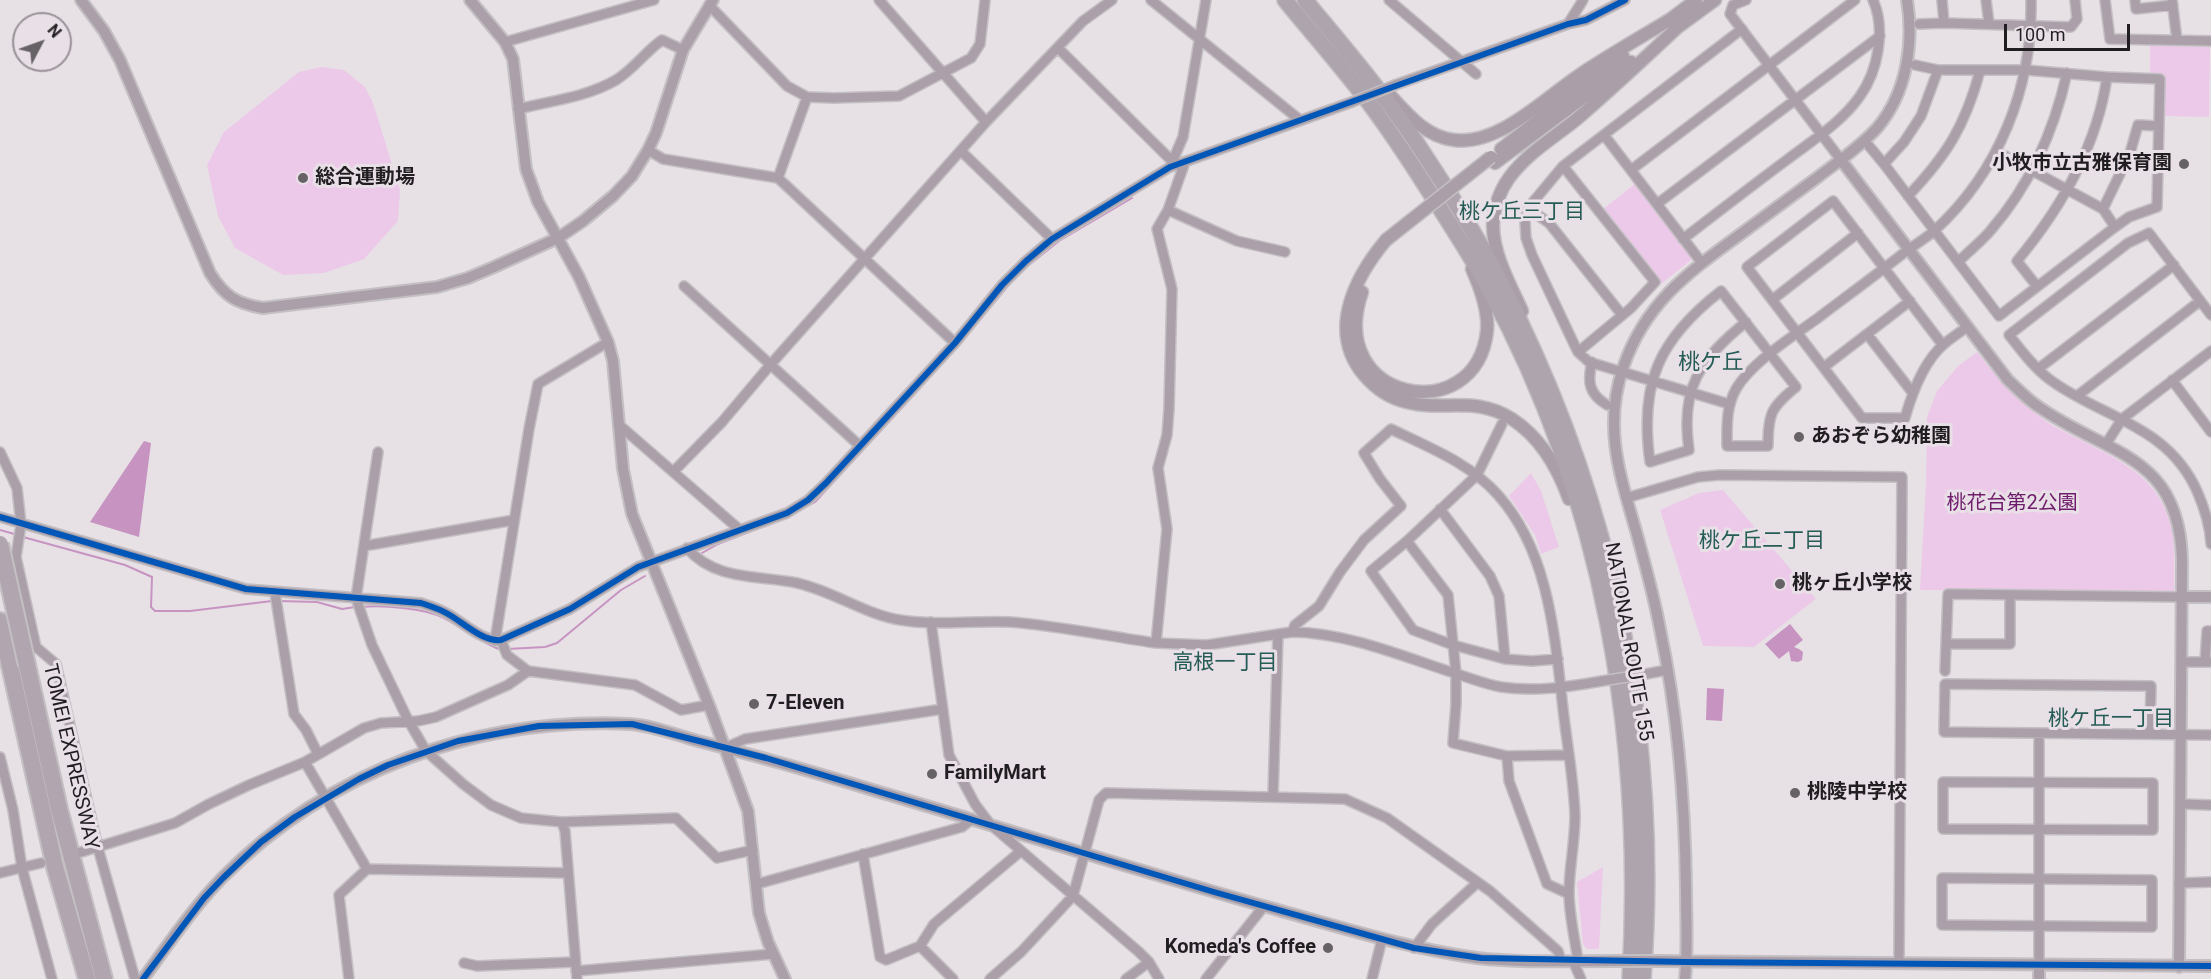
<!DOCTYPE html>
<meta charset="utf-8">
<style>
body{margin:0}
#map{position:relative;width:2211px;height:979px;overflow:hidden;background:#e7e1e6;font-family:Roboto,sans-serif}
canvas{display:block}
.north{position:absolute;left:12px;top:12px;width:60px;height:60px;box-sizing:border-box;background:#e9dfe7;border:2px solid #999298;border-radius:50%;rotate:49deg;font-size:16px;font-weight:700;line-height:24px;text-align:center;color:#211e21}
.north::after{content:'';display:block;margin:auto;width:21px;height:27px;background:#666266;clip-path:polygon(50% 0,100% 100%,50% 72%,0 100%)}
.scale{position:absolute;left:2004px;top:24px;width:126px;height:27px;box-sizing:border-box;border:3px solid #211e21;border-top:0;padding-left:8px;font-size:18px;line-height:21px;white-space:nowrap;color:#211e21;-webkit-text-stroke:4px #e9dfe7;paint-order:stroke}
</style>
<div id="map">
<canvas width="2211" height="979"></canvas>
<div class="north">N</div>
<div class="scale">100 m</div>
</div>
<script>
const c = document.querySelector('canvas').getContext('2d');
c.lineJoin = 'round';
function paint(path, color) { c.fillStyle = color; c.fill(path, 'evenodd'); }
function trace(path, color, width, dash) { c.strokeStyle = color; c.lineWidth = width; c.lineCap = dash ? 'butt' : 'round'; c.setLineDash(dash || []); c.stroke(path); }
function drawText(font, color, halo, rows, align = 'center') {
  c.font = font + ' Roboto,"Noto Sans JP",sans-serif'; c.lineWidth = 6; c.setLineDash([]); c.textBaseline = 'middle'; c.strokeStyle = halo; c.fillStyle = color; for (const [text, x, y, turn = 0] of rows) {
    c.save(); c.translate(x, y); c.rotate((+turn || 0) * Math.PI / 180); c.textAlign = isNaN(turn) ? turn : align; if (halo) c.strokeText(text, 0, 0); c.fillText(text, 0, 0); c.restore();
  }
}
paint(new Path2D(`
 M2150,45L2210,47L2209,117L2163,116L2164,74L2150,73Z
 M322,67L344,70L365,87L373,103L400,190L398,221L364,259L324,273L283,275L235,248L218,216L207,165L224,132L299,72Z
 M1636,183L1691,256V260L1661,284L1602,210Z
 M1977,352C1999,380 2021,406 2052,425C2102,454 2164,469 2173,537C2175,555 2174,574 2174,592L1920,590L1926,482L1927,417L1937,391L1958,366Z
 M1531,473L1541,491L1559,547L1541,554L1535,535L1509,496Z
 M1723,490L1816,599L1754,647L1703,646L1660,510L1699,493Z
 M1603,867L1599,949H1587L1583,944L1577,882Z`), '#ecc9e8');
paint(new Path2D(`
 M144,441L151,443L139,537L90,522Z
 M1790,624L1803,640L1794,647L1799,649L1803,652L1802,660L1798,662L1791,661L1789,651L1779,659L1765,644Z
 M1707,688L1724,689L1722,721L1706,720Z`), '#c794c2');
trace(new Path2D(`
 M1024,269L1059,241L1132,198
 M958,346L1012,281
 M790,516L815,502L920,388
 M0,530L18,535
 M23,537L125,565L152,577L151,607L155,611H190L272,601
 M702,553L718,544L782,519
 M278,601L317,602L342,609L355,607
 M361,607C383,605 424,608 444,618C463,628 480,642 501,650
 M507,649L545,647L557,643L621,590L645,576`), '#c794c2', 2);
const minor = new Path2D(`
 M879,0L986,122
 M1151,0L1300,120
 M1389,0L1476,74
 M1746,0L1733,5L1730,14L1841,160
 M1942,0L1944,23L2071,27L2077,19L2075,0
 M1986,0L1989,23
 M2105,0L2110,39L2211,41
 M2135,0L2136,9L2173,5
 M2172,0L2177,40
 M709,5L787,86L807,97L834,98L899,96L971,58L980,44L985,0
 M1568,24L1583,0
 M1919,24L1944,23
 M505,42L654,0
 M1058,48L1172,161
 M1915,65L1938,70
 M1938,70H2026L2107,77L2160,79L2157,207L2129,217L2115,227L1999,316L1884,164L1904,142L1921,116Z
 M1395,85L1568,24L1586,20L1625,0
 M518,109C550,101 587,97 616,80C634,69 645,52 662,40L683,50
 M1604,135L1702,263
 M1869,146L1884,164
 M648,150L663,159L778,178L955,343
 M961,151L1052,239
 M1996,151L2103,209
 M1563,166L1655,282L1631,308L1578,352
 M1170,167L1183,137L1206,0
 M1631,170L1855,0
 M778,178L807,97
 M1908,196C1947,155 1965,126 1980,71
 M1657,204L1880,36
 M1528,208L1549,223L1622,315
 M1168,210L1237,241L1285,252
 M2115,227L2103,209L2130,153L2138,125L2159,126
 M1683,239C1718,212 1753,185 1788,159C1813,140 1842,122 1860,96C1878,71 1886,29 1873,0
 M1958,262C1969,251 1982,241 1991,230C2030,185 2054,131 2067,73
 M2036,285L2017,261C2061,208 2097,147 2107,77
 M684,286L860,446
 M1772,300L1858,233
 M2211,315L2149,233L2128,243L2009,335C2021,350 2033,367 2049,379C2101,418 2167,424 2197,491C2204,507 2210,525 2211,544
 M1746,322C1700,359 1680,388 1689,450L1650,462C1639,383 1659,339 1721,291C1746,323 1771,355 1796,387C1771,407 1768,414 1768,446H1727C1727,426 1726,407 1736,389C1751,363 1793,336 1818,318C1847,296 1876,275 1905,252C1914,245 1925,239 1934,231C1999,172 2033,87 2031,0
 M1867,334L1912,392
 M1942,344L1833,201L1747,267L1862,418H1905C1912,393 1923,362 1944,344C1951,338 1959,333 1967,327
 M1592,362C1587,382 1589,394 1607,405
 M1824,367L1910,301
 M2038,369L2174,265
 M2172,380L2211,432
 M2077,396L2200,301
 M1729,404L1589,362L1578,352L1574,344L1532,255L1526,238L1525,221L1528,208L1563,166L1742,29
 M618,424L740,530
 M1502,424L1477,475L1407,541L1371,571L1413,630L1453,645L1505,659L1532,661L1558,659
 M2106,444L2122,419L2211,351
 M0,452L17,488L21,524L16,557L36,647L56,664L98,848L135,979
 M378,452L356,598L372,645L408,720L426,751L463,784L491,805L521,818L562,822L565,831L577,979
 M674,471L722,422L771,364L986,122L1083,21L1112,0
 M1626,498L1698,477L1720,475L1902,477L1899,963
 M1440,509L1490,576L1499,596L1505,659
 M0,517L246,589L421,603C430,606 440,609 448,614C464,623 483,642 501,640L570,609L638,567L787,513L808,500L826,483L955,343L1002,285L1026,261L1052,239L1170,167L1352,102
 M1407,541L1448,595L1456,673V704L1453,743L1507,756L1569,755
 M364,546L514,520
 M687,548C715,581 758,575 797,583C833,591 864,614 900,620C936,626 974,620 1010,622C1059,626 1107,636 1156,643L1207,645L1292,632C1346,633 1397,654 1448,671C1465,676 1483,684 1501,687C1535,692 1568,687 1602,681
 M275,593L294,714L306,730L318,754
 M931,622L949,755L975,804L990,824L1139,952L1149,962L1159,979
 M1292,632L1295,625L1319,606L1340,572L1364,540L1401,506L1380,479L1364,453L1391,429C1428,447 1470,463 1498,495C1551,554 1555,642 1564,717C1568,750 1574,783 1575,816C1575,842 1569,868 1569,893C1569,915 1575,939 1578,961
 M501,640L507,655L528,671L635,685L681,710L709,705
 M495,641L529,429L538,384L608,342
 M1156,643L1167,529L1158,468L1167,435L1169,409L1172,289L1157,229L1168,210L1185,162
 M1946,644H2010V595
 M2181,662H2209
 M2205,662L2207,631H2211
 M1945,671L1948,594L2182,597
 M1646,674L1667,670
 M2150,734L2151,686L1945,684L1944,732L2211,735
 M725,748L745,739L943,709
 M1507,756L1509,781L1547,884L1569,894
 M0,757L13,810L22,868L52,979
 M305,762L367,869L339,895L349,979
 M1943,782L2153,783V830L1943,829Z
 M1273,796L1278,634
 M2180,804L2211,805
 M562,822L676,818L717,858L753,850
 M78,853L175,823L209,804L249,785L305,762L364,728L381,723L418,721L436,717L508,685L528,671
 M863,854L880,957L886,960L920,946L953,979
 M367,869L568,873
 M0,873L41,863
 M1942,878L2152,880V927L1942,925Z
 M2179,883L2211,882
 M757,884L962,827L972,819
 M920,946L934,924L1021,851
 M1414,948L1432,924L1477,883
 M1573,961L1581,979
 M464,963L477,966L575,962
 M2039,964V734
 M576,971L773,954
 M990,979L1021,952L1073,896L1099,800L1106,793L1345,799L1387,818L1490,891L1558,951L1561,961
 M1126,979L1149,962
 M1206,979L1264,906
 M1372,979L1382,939`);
const tertiary = new Path2D(`
 M81,0L104,31L120,60L210,273C224,296 237,304 263,308L437,287L468,278L494,267L558,238L583,221L613,196L632,176L648,150L656,133L683,50L713,0
 M470,0L505,42L513,59L526,169L538,202L579,277L608,342L613,361L623,469L632,514L709,705L748,811L759,913L768,942L785,979
 M1841,160L2008,380C2018,389 2028,400 2039,407C2109,456 2180,454 2182,561L2179,967
 M2182,597H2211
 M1658,961L2211,966
 M143,979C168,945 192,909 222,878C329,770 477,717 629,724C651,725 676,735 698,741C758,756 817,773 876,791C1006,829 1136,870 1267,907C1337,926 1405,948 1477,958C1521,963 1568,961 1613,961
 M1685,979C1688,949 1686,919 1686,890C1685,803 1678,714 1660,629C1654,596 1645,564 1636,531C1620,475 1603,427 1623,368C1644,305 1686,274 1738,236C1765,216 1791,197 1818,177C1839,161 1861,146 1878,127C1907,92 1914,43 1907,0
 M2039,979V964`);
const secondary = new Path2D(`
 M1668,21L1696,0
 M1674,30L1715,0
 M1389,94C1407,114 1426,137 1454,140C1499,146 1546,97 1581,74C1611,54 1643,36 1674,17
 M1501,149L1623,56
 M1495,163L1631,62
 M1386,240C1355,277 1327,331 1364,375C1375,388 1389,398 1406,402C1444,412 1474,395 1512,419C1541,438 1558,468 1569,499
 M1362,292C1324,402 1476,430 1487,331C1489,311 1480,287 1472,269
 M1522,311C1510,284 1493,255 1493,225C1494,208 1499,192 1509,178C1527,153 1555,137 1578,118C1613,88 1646,57 1679,26`);
const trunk = new Path2D(`
 M1285,0C1312,33 1341,66 1367,100C1388,128 1408,158 1427,188C1448,221 1470,254 1489,289C1604,500 1644,741 1630,979
 M1305,0C1342,45 1381,90 1414,139C1445,186 1477,235 1502,285C1614,503 1661,735 1643,979`);
const motorway = new Path2D(`
 M0,621L55,867L87,979
 M27,665L59,809L104,979`);
trace(minor, '#c3bfc2', 12);
trace(tertiary, '#c3bfc2', 14);
trace(secondary, '#c3bfc2', 15);
trace(trunk, '#c3bfc2', 18);
trace(motorway, '#c3bfc2', 20);
trace(minor, '#aba0a9', 9);
trace(tertiary, '#aba0a9', 10);
trace(secondary, '#aa9fa9', 12);
trace(trunk, '#aea4ae', 15);
trace(motorway, '#b1a6b0', 16);
const minorBridge = new Path2D(`
 M1352,102L1395,85
 M1602,681L1646,674`);
const tertiaryBridge = new Path2D(`
 M1613,961H1658`);
const secondaryBridge = new Path2D(`
 M1386,240L1491,157`);
const motorwayBridge = new Path2D(`
 M0,544L27,665`);
trace(minorBridge, '#c3bfc2', 12, []);
trace(tertiaryBridge, '#c3bfc2', 14, []);
trace(secondaryBridge, '#c3bfc2', 15, []);
trace(motorwayBridge, '#c3bfc2', 20, []);
trace(minorBridge, '#aba0a9', 9);
trace(tertiaryBridge, '#aba0a9', 10);
trace(secondaryBridge, '#aa9fa9', 12);
trace(motorwayBridge, '#b1a6b0', 16);
trace(new Path2D(`
 M0,517L246,589L421,603C430,606 440,609 448,614C464,623 483,642 501,640L570,609L638,567L787,513L808,500L826,483L955,343L1002,285L1026,261L1052,239L1170,167L1568,24L1586,20L1625,0
 M143,979L204,898L223,878L261,842L295,817L359,779L388,765L458,741L539,726L632,724L766,758L1214,892L1414,948L1481,958L1687,962L2211,966`), '#0057b8', 6);
for (const [x, y, r, color] of [
 [2184,164,6,"#666266"],
 [303,178,6,"#666266"],
 [1799,437,6,"#666266"],
 [1780,584,6,"#666266"],
 [754,704,6,"#666266"],
 [932,774,6,"#666266"],
 [1795,793,6,"#666266"],
 [1328,948,6,"#666266"]
]) { const dot = new Path2D(); dot.arc(x, y, r, 0, 2 * Math.PI); c.fillStyle = color; c.fill(dot); trace(dot, '#e9dfe7', 2); }
drawText('bold 20px', '#211e21', '#e9dfe7', [
 ["小牧市立古雅保育園",2172,164,"right"],
 ["総合運動場",315,178],
 ["あおぞら幼稚園",1811,437],
 ["桃ヶ丘小学校",1792,584],
 ["7-Eleven",766,704],
 ["FamilyMart",944,774],
 ["桃陵中学校",1807,793],
 ["Komeda's Coffee",1316,948,"right"]
], 'left');
drawText('20px', '#701c6c', '#e9dfe7', [
 ["桃花台第2公園",2012,504]
]);
drawText('20px', '#211e21', '#e9dfe7', [
 ["NATIONAL ROUTE 155",1628,642,80],
 ["TOMEI EXPRESSWAY",70,757,77]
]);
drawText('21px', '#255d56', '#e9dfe7', [
 ["桃ケ丘三丁目",1522,213],
 ["桃ケ丘二丁目",1762,542],
 ["高根一丁目",1225,664],
 ["桃ケ丘一丁目",2111,720]
]);
drawText('22px', '#255d56', '#e9dfe7', [
 ["桃ケ丘",1711,363]
]);
</script>
